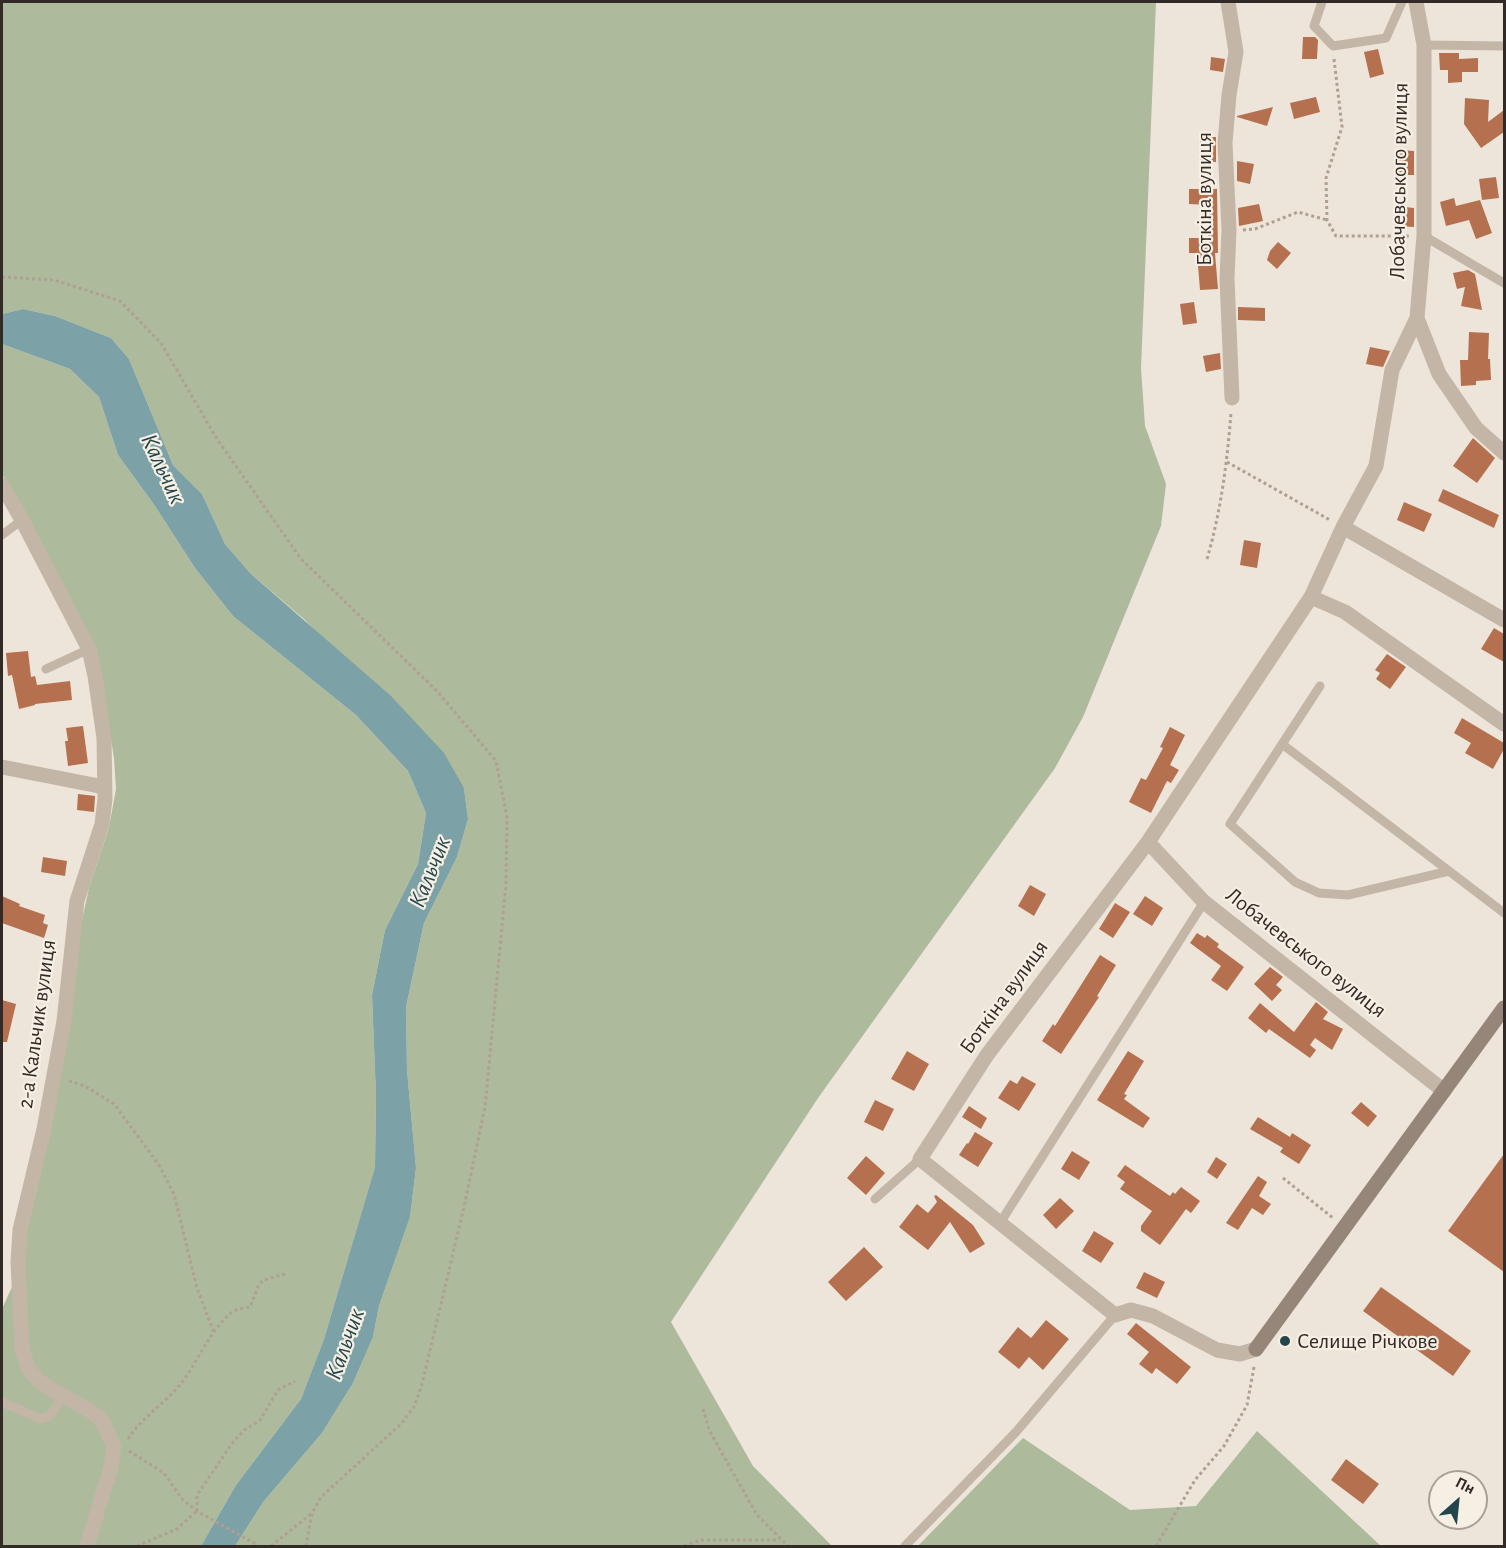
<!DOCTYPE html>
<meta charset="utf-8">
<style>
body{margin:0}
#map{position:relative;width:1506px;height:1548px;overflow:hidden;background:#ede5d9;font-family:"Alegreya Sans",sans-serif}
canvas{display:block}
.frame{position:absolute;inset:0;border:3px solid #312a26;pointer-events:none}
.north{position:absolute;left:1428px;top:1470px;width:60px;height:60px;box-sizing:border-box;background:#f6efe4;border:2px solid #a7a098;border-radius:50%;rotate:27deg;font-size:16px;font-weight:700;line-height:24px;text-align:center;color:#312a26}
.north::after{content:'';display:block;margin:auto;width:21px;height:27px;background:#22464c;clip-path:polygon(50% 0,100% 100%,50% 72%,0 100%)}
</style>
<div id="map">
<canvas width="1506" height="1548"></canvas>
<div class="frame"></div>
<div class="north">Пн</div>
</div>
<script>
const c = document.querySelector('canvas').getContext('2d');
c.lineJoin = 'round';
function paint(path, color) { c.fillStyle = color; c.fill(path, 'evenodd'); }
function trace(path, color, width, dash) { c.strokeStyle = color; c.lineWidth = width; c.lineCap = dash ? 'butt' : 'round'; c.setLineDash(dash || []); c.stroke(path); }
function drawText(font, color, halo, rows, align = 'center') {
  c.font = font + ' "Alegreya Sans",sans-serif'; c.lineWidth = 4.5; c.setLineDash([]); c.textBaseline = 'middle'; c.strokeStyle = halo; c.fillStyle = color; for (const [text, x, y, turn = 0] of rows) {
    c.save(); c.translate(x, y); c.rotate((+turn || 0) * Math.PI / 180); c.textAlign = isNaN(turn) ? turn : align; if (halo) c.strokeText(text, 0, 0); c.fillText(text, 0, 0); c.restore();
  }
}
paint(new Path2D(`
 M2,2H1156L1141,368L1145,426L1166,484L1161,526L1083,717L1055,768L818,1098L671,1322L753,1466L832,1546H235L264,1501L322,1433L353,1383L373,1337L379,1306L410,1217L416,1168L407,1070L406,1007L424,923L457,857L468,819L464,788L305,620L251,574L225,544L202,494L173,465L129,359L111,338L55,316L23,309L2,314Z
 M2,344L70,369L99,397L118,455L155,506L195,568L233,616L356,715L408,771L426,813L418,864L385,930L372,995L376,1096L375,1167L324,1339L301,1399L236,1485L201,1546H2V1309L25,1258L27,1230L82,920L89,888L109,827L116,789L114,758L96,648L2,474Z
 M1257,1431L1381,1546H918L1023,1438L1130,1510L1196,1506Z`), '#adba9b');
paint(new Path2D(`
 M23,309L55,316L111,338L129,359L173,465L202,494L225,544L251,574L391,696L444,753L464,788L468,819L457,857L424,923L406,1007L407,1070L416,1168L410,1217L379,1306L373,1337L353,1383L322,1433L264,1501L235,1546H201L236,1485L301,1399L324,1339L375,1167L376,1096L372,995L385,930L418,864L426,813L408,771L356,715L233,616L195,568L155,506L118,455L99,397L70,369L2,344V314Z`), '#7ca1a6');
paint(new Path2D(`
 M1303,37H1315L1318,40L1317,59H1302Z
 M1378,49L1384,74L1370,78L1364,52Z
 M1439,53H1459V59L1478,58V72H1462V82L1448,83V70H1440Z
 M1211,57L1225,59L1223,72L1210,70Z
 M1316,97L1320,112L1294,119L1290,103Z
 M1465,98L1489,100L1488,122L1504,110V132L1481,148L1464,124Z
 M1273,107L1267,126L1237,117V116Z
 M1200,137H1216V162H1200Z
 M1400,150L1414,151V175H1398Z
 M1237,161L1254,164L1250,184L1237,181Z
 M1496,177L1499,198L1482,200L1479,179Z
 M1189,189H1217L1218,253H1215L1218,289L1200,290L1197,253H1189V238H1208L1209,205L1189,204Z
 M1454,198L1456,206L1480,200L1492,233L1476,239L1469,220L1446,226L1440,202Z
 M1259,204L1263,221L1239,226L1238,208Z
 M1396,206L1414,208V227L1394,226Z
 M1278,242L1291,253L1277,269L1267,260L1270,251Z
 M1468,270L1475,274L1482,310L1461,306L1465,287L1457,289L1453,273Z
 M1194,302L1197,323L1183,325L1180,304Z
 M1238,307L1265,308V321L1238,320Z
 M1469,332L1489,333L1488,359H1490L1491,380L1476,381V385L1461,386L1460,360H1468Z
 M1370,347L1390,351L1383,367L1366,364Z
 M1220,353L1221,369L1206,372L1203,356Z
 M1473,438L1495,458L1477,483L1453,466Z
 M1443,489L1499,515L1494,528L1438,501Z
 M1404,502L1432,514L1424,532L1397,520Z
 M1244,540L1261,543L1257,568L1240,565Z
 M1494,628L1504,634V662L1481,649Z
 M28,651L31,677L35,676L37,685L70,681L72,700L35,704V705L19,709L12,675L8,676L6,653Z
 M1387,654L1406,667L1390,689L1376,679L1380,673L1375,670Z
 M1462,718L1504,743V749L1493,769L1465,753L1471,743L1454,733Z
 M83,726L88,763L68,766L65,741H68L66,728Z
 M1170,727L1185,735L1170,765L1179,770L1171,783L1167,781L1151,813L1129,802L1141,778L1146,780L1163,748L1160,747Z
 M78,794L95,796L94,812L77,810Z
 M43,857L67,861L65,876L41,872Z
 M1030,885L1046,894L1034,916L1018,906Z
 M2,896L20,904L19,906L45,915L43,923L48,925L44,938L2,923Z
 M1145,896L1163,908L1152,926L1133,914Z
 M1115,903L1130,912L1113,938L1099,929Z
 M1197,933L1205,938L1207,935L1219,944L1217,947L1244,967L1227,991L1211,980L1221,966L1190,943Z
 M1100,955L1116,965L1097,996L1099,997L1061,1054L1042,1041L1053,1024L1055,1026Z
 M1270,967L1283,977L1276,985L1282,990L1272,1001L1254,984Z
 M2,1000L16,1004L7,1042H2Z
 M1316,1002L1328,1012L1323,1019L1343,1029L1332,1050L1315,1038L1310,1045L1316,1050L1310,1058L1269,1029L1266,1033L1248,1018L1260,1003L1294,1032Z
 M907,1051L929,1064L914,1091L891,1079Z
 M1128,1051L1144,1061L1124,1094L1127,1095L1124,1099L1150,1118L1143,1128L1097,1100Z
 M1022,1076L1036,1084L1019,1111L998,1098L1010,1080L1017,1084Z
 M875,1100L894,1109L883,1131L864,1122Z
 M1361,1102L1377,1116L1368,1127L1351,1113Z
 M969,1106L987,1118L981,1129L962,1117Z
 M1258,1117L1290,1137L1292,1133L1311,1145L1299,1164L1280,1152L1283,1148L1250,1129Z
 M975,1132L993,1143L978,1167L959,1155L967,1143L968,1144Z
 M1072,1151L1090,1162L1079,1180L1061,1169Z
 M1504,1154V1272L1448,1231Z
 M866,1156L885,1173L866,1195L847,1178Z
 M1216,1157L1227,1164L1217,1179L1207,1172Z
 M1125,1165L1170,1196L1173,1192L1175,1194L1181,1187L1200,1201L1191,1213L1186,1209L1160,1245L1141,1231V1226L1152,1211L1120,1189L1125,1182L1117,1176Z
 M1258,1176L1267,1182L1259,1196L1271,1204L1263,1215L1252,1208L1238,1230L1226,1223Z
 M936,1195L973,1225L985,1244L970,1253L950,1222L928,1250L899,1227L917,1204L928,1213L937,1202L934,1196Z
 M1060,1198L1074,1211L1056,1229L1043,1215Z
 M1094,1231L1114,1243L1101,1263L1082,1251Z
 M864,1247L883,1267L846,1301L828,1282Z
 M1144,1272L1165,1282L1157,1298L1136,1288Z
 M1381,1287L1471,1351L1453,1376L1363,1311Z
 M1046,1320L1069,1339L1043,1370L1029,1357L1019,1369L998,1352L1018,1327L1031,1338Z
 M1136,1323L1191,1367L1177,1384L1156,1368L1152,1374L1139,1364L1149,1352L1127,1334Z
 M1346,1459L1379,1484L1363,1504L1331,1480Z`), '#b5704f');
trace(new Path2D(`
 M1334,59L1342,127L1326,178L1327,220L1336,236H1410
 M1243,230L1255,229L1298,212L1327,220
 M2,277L54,280L120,301L161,343L217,439L301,559L437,691L496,761L507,817L506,884L485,1107L464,1207L422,1384L414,1407L401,1424L321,1497L312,1513L306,1546
 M1227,462L1330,520
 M1207,559C1221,511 1227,463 1231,413
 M69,1081L85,1086L114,1104L159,1165L174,1194L197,1288L214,1333
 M1283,1178L1333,1218
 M703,1409L709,1430L757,1515L788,1546
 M128,1439C141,1418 167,1402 183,1381C199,1359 210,1330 232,1312C236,1309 244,1308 250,1307L259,1284L264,1280L288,1273
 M129,1451L164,1473L182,1499L197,1511L259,1546
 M197,1511V1495L233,1442L243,1431L260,1420L278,1390L295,1381
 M137,1546L177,1529L197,1511
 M271,1546L311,1514
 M684,1546L700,1540H780
 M1156,1546L1195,1480L1224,1446L1247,1405L1254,1367`), '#afa091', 3, [3, 3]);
trace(new Path2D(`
 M1322,2L1314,26L1333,46L1386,38L1402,2
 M1424,45L1504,46
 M1424,236L1504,283
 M2,535L22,520
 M46,669L89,649
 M1320,686L1230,824L1295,882L1319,893L1348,895L1449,871
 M1282,744L1504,913
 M875,1199L920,1159
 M1000,1223L1204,902
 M2,1402L41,1419L51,1415L63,1396
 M905,1546L1016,1432L1115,1315`), '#c3b6a7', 9);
trace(new Path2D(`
 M1228,2L1236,52L1229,95L1225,143L1229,230L1227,279L1232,398
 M1417,318L1439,374L1476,428L1504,453
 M2,485L22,520L89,649L95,676L104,738L105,799L102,824L77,901L64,1021L44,1129L20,1230L18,1262L22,1348L28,1368L38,1380L49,1388L87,1409L101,1419L114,1446L111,1467L87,1546
 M1343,527L1504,620
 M1311,597L1345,612L1504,724
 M2,767L104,787
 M1148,842L1204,902L1444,1091
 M1256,1349L1240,1354L1217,1350L1153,1316L1131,1310L1115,1315L920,1159L987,1055L1148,842L1311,597L1343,527L1376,466L1392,370L1417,318L1424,236V45L1416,2`), '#c3b6a7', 15);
trace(new Path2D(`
 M1256,1349L1504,1008`), '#968679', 15);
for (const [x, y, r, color] of [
 [1285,1341,6,"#22464c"]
]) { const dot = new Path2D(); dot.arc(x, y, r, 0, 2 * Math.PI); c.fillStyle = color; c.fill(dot); trace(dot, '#f6efe4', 2); }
drawText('22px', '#312a26', '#f6efe4', [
 ["Лобачевського вулиця",1399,181,-89],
 ["Боткіна вулиця",1204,199,-90],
 ["Лобачевського вулиця",1306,953,38],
 ["Боткіна вулиця",1004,997,-54],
 ["2-а Кальчик вулиця",37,1024,-82]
]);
drawText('22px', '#312a26', '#f6efe4', [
 ["Селище Річкове",1297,1341]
], 'left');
drawText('italic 24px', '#22464c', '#f6efe4', [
 ["Кальчик",163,469,65],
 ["Кальчик",430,872,-68],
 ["Кальчик",345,1344,-70]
]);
</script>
